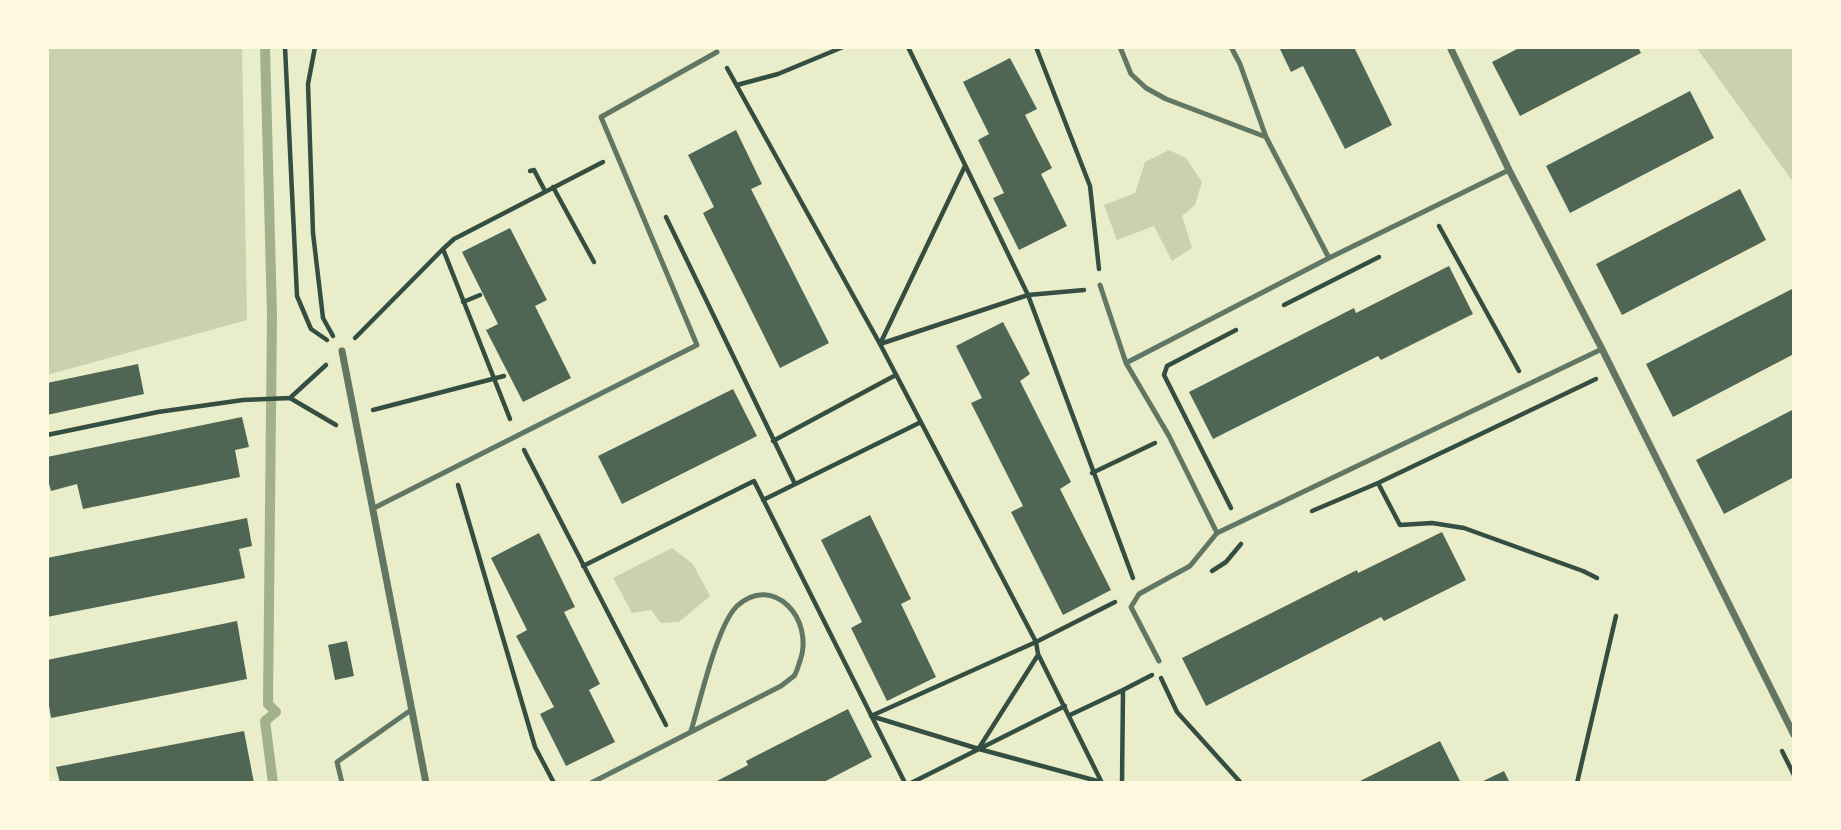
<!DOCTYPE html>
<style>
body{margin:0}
#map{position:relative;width:1841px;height:830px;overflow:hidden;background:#e9edc9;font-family:Inter,sans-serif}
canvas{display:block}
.frame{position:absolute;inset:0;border:49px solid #fefae0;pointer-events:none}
</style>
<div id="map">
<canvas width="1841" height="830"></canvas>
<div class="frame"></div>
</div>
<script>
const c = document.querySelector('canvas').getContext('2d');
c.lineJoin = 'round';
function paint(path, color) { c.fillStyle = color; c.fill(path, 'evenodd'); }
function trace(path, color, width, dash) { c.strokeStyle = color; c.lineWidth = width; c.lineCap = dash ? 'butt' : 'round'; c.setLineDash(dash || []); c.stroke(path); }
paint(new Path2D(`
 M47,47H242L247,320L47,375Z
 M1696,47H1794V183Z
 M1169,150L1186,158L1202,182L1195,205L1182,216L1192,248L1172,261L1154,226L1117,240L1104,205L1135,193L1145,162Z
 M672,548L693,564L710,596L679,622L661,623L651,610L632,613L613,578Z`), '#cad2ad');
trace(new Path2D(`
 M265,47L272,315L268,704L276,712L265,721L273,783`), '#a3b18a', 10);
paint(new Path2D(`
 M1279,47H1354L1392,125L1345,149L1303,66L1291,72Z
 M1521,47H1638L1641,53L1520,116L1492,62Z
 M1010,58L1037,109L1025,115L1052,168L1041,174L1067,226L1019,250L993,198L1004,193L978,140L989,134L963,82Z
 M1690,91L1714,138L1570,213L1546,166Z
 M736,130L762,184L751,189L829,343L780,368L703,213L714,207L688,155Z
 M1740,189L1766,240L1622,315L1596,264Z
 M510,228L547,300L535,306L571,378L523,402L486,330L498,324L462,252Z
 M1449,266L1473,314L1381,360L1378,356L1213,439L1189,392L1354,308L1356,313Z
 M1794,288V354L1673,417L1646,364Z
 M1003,322L1030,374L1020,381L1071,482L1060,489L1111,590L1063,615L1011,512L1023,506L971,403L982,398L956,346Z
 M138,364L144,394L47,415V383Z
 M733,389L757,436L622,504L598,456Z
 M1794,409V477L1724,514L1696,460Z
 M242,417L249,447L235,450L240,477L83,509L77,484L51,491L47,477V457Z
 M870,515L911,599L901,604L936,677L887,701L851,628L862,622L821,540Z
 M247,518L252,546L239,549L245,578L47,617V558Z
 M1442,532L1466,580L1384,621L1381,617L1206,706L1182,658L1357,570L1358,573Z
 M539,533L575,607L564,612L600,684L589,690L615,742L566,766L540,714L554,707L516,636L527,630L491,558Z
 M237,621L247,679L51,718L47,694V660Z
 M347,641L354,676L335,680L328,645Z
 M848,709L872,757L822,783H713L748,765L746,761Z
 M244,731L254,783H60L56,767Z
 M1440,741L1461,783H1356Z
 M1504,771L1510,783H1479Z`), '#4f6655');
trace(new Path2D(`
 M285,47L297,296L311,329L327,340
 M315,47L308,84L313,233L323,318L333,336
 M908,47L1028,295L1133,578
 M1036,47L1090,186L1099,269
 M727,68L880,344L1036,642L1038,654L1102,783
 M737,85L778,74L843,47
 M530,171L534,170L545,191
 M553,187L594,262
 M666,217L795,484
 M1439,226L1519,371
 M463,302L480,295
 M1284,305L1379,257
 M355,338L443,249
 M880,344L1028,295L1084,290
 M880,344L965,166
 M290,398L326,365
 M373,410L504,376
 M510,419L443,249L454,239L603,162
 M47,435L158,412L243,400L290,398L336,425
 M773,441L894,376
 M524,450L666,725
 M1092,473L1155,443
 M1378,483L1400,525L1432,523L1464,528L1583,571L1597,578
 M458,485L535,747L554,783
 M763,500L919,423
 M1231,508L1164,375L1167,366L1236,330
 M1312,511L1378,483L1596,379
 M583,566L754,481L905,783
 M1212,571L1226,562L1241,544
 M1161,678L1177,712L1241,783
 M1070,715L1123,690
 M871,716L1036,642L1115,602
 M871,716L979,749L1101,782
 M979,748L1038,655
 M1782,751L1794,775
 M911,783L1065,706
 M1122,783L1123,690L1152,675
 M1577,783L1616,616`), '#344e41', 4.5);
trace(new Path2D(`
 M1120,47L1131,74L1146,88L1166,99L1266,137
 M1231,47L1240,64L1266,137L1329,258L1509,170
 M1329,258L1126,363L1169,436L1217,533L1602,349
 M1100,285L1126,363
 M372,509L697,345L601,117L717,52
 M1159,661L1131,607L1139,594L1190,566L1217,533
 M342,783L337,762L411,710
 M591,783L781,686C785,683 790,679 794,676C797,672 798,666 800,661C815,619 773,573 737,606C717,625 700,702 691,731`), '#617663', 5);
trace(new Path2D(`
 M1450,47L1509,170L1602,349L1794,735
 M342,351L426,783`), '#617663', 7);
</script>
